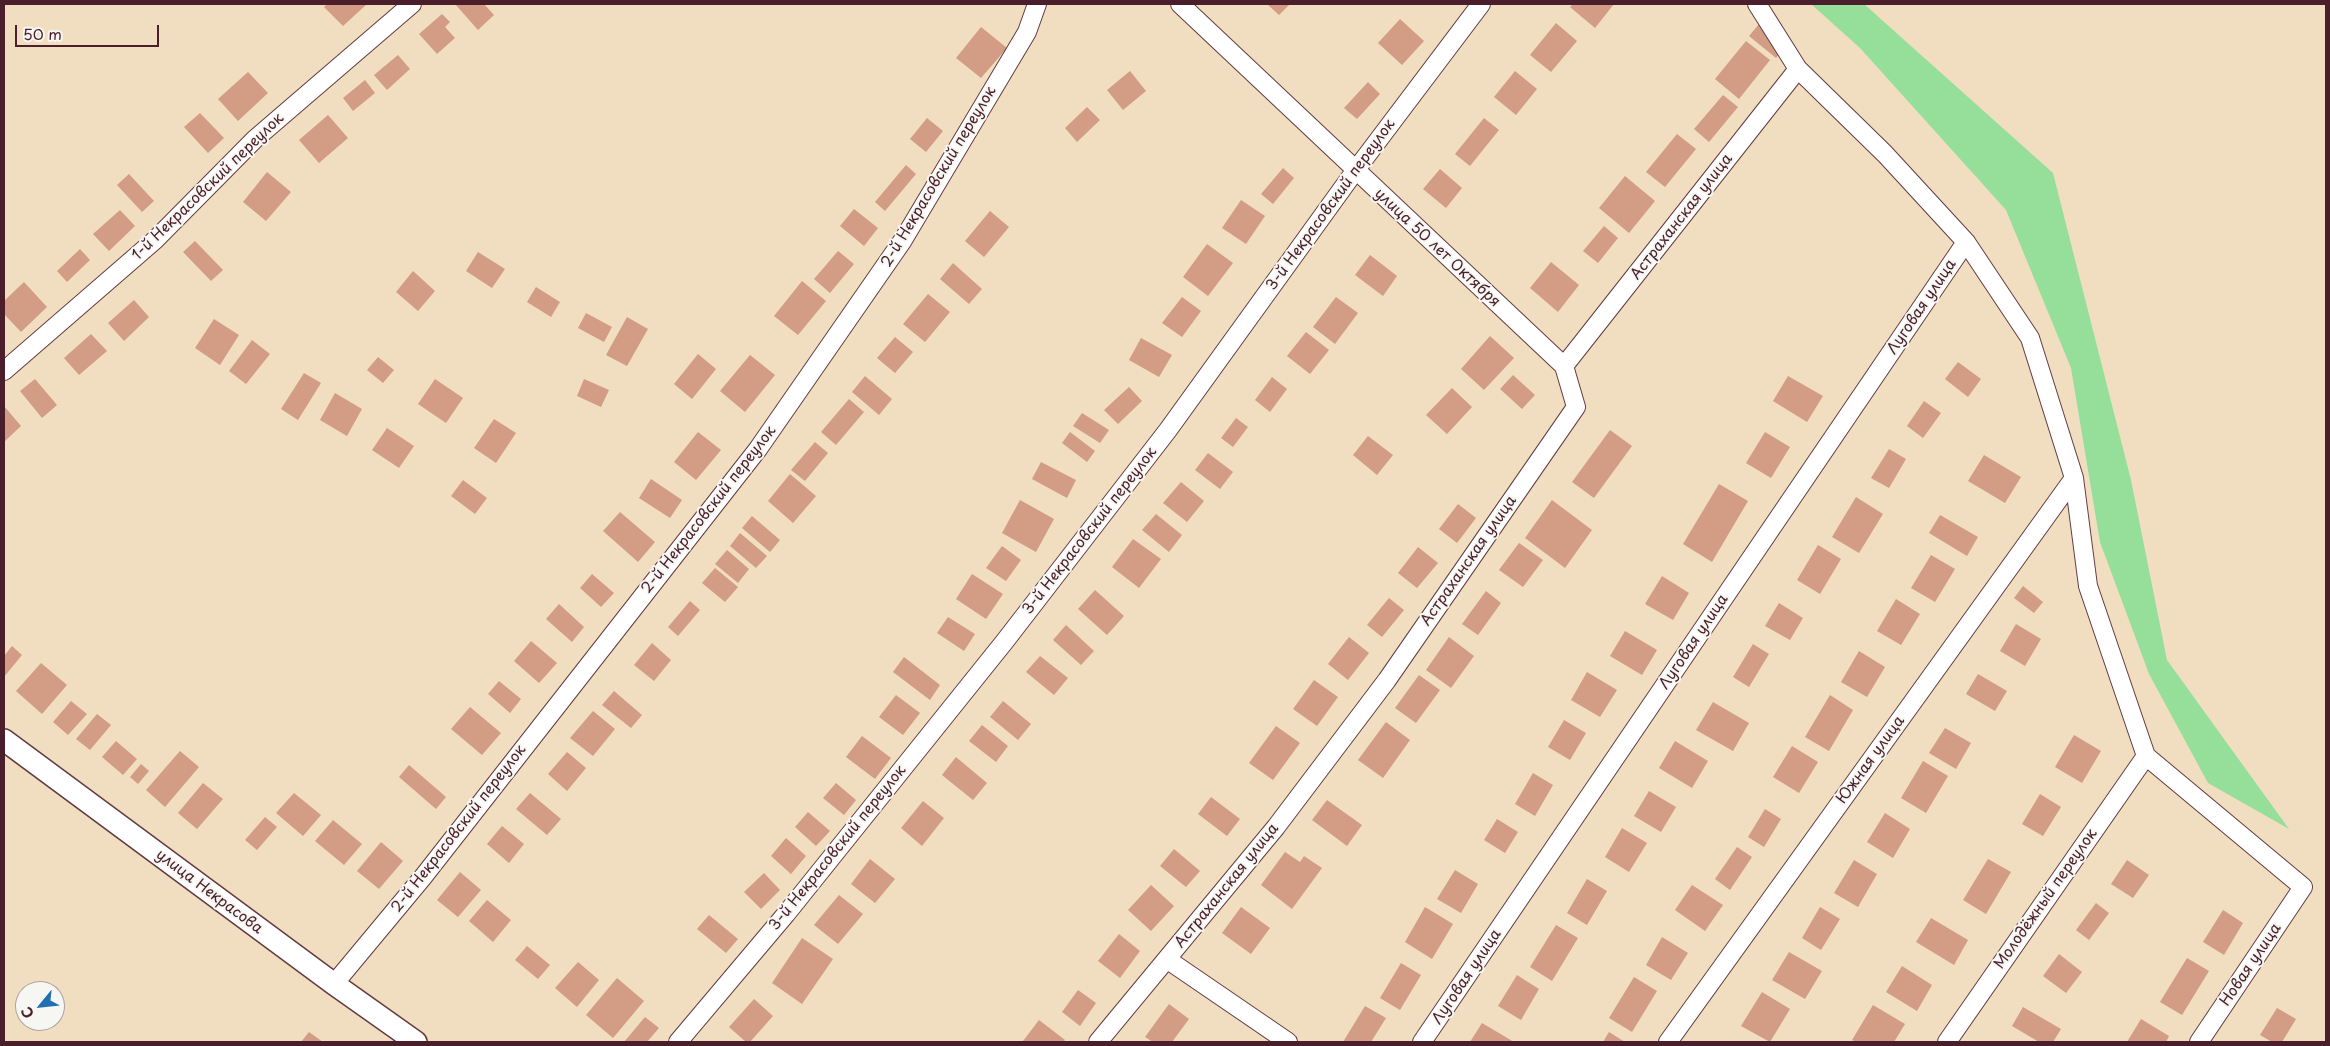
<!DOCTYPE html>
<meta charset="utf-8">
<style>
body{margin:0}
#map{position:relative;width:2330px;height:1046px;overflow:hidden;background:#f1ddbf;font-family:"Playpen Sans",sans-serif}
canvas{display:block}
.frame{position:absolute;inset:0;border:5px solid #4a1f2b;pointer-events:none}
.north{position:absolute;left:15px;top:981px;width:50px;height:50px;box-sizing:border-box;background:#f6f6f2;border:1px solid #b1a0a2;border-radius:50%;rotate:242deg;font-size:14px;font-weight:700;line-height:20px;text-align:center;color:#4a1f2b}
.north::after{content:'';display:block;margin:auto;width:18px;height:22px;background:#1f6fb2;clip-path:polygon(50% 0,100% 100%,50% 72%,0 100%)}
.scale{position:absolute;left:15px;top:25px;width:144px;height:22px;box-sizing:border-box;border:2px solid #4a1f2b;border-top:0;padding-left:6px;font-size:15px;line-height:18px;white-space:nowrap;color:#4a1f2b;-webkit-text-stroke:4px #f6f6f2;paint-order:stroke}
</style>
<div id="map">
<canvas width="2330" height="1046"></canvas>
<div class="frame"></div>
<div class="north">С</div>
<div class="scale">50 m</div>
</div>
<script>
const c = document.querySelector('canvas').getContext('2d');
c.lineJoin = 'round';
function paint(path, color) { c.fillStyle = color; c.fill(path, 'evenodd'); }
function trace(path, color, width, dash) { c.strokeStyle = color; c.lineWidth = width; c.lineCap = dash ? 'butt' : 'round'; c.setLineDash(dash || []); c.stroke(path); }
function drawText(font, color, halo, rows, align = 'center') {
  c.font = font + ' "Playpen Sans",sans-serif'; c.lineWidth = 4; c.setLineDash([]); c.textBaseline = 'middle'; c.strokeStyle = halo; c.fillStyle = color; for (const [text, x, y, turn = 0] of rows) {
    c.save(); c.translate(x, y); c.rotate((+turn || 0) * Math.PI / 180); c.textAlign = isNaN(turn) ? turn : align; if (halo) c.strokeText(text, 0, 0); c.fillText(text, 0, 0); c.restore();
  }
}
paint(new Path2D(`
 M1811,4H1864L2053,173L2131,480L2167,660L2289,829L2208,783L2149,674L2100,542L2071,368L2006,210L1860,48Z`), '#96df9a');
paint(new Path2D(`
 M327,4H367L343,26L324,7Z
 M455,4H484L494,15L478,30Z
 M1267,4H1290L1279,15Z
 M1573,4H1614L1595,28L1570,7Z
 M442,14L450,22L445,27L455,38L437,54L419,34Z
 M1400,19L1424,41L1402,65L1378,43Z
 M1556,23L1577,41L1551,72L1530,55Z
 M1759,24L1786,46L1776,58L1749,36Z
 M981,27L1007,48L981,78L956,58Z
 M1746,41L1770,60L1739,99L1715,79Z
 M398,55L410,69L387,90L374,75Z
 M1130,71L1146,91L1123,110L1107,90Z
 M1515,71L1537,89L1516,115L1494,97Z
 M248,72L268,93L238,121L218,99Z
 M365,80L375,93L353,111L343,98Z
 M1368,82L1380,94L1357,119L1344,108Z
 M1723,95L1738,107L1709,142L1694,129Z
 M1087,107L1100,120L1077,142L1065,128Z
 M200,113L224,138L208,153L184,127Z
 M328,115L348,138L319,163L299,140Z
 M927,118L943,131L926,152L910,139Z
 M1484,118L1499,130L1470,166L1455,154Z
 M1677,134L1696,149L1665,187L1646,172Z
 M906,165L916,174L885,211L875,202Z
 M1283,168L1294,178L1273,204L1261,194Z
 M1440,169L1462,188L1446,208L1423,189Z
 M267,172L291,192L266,221L243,202Z
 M129,174L154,201L142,212L117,185Z
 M1625,176L1655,201L1629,233L1599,208Z
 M1241,200L1265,216L1246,244L1222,228Z
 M854,209L878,228L864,246L840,226Z
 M120,210L135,226L109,251L93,234Z
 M990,211L1009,227L984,257L965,241Z
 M1604,226L1618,238L1598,263L1583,251Z
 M195,241L223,270L211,281L183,252Z
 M1207,244L1233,263L1208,296L1183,277Z
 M80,249L90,260L67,282L57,271Z
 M838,251L854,264L830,293L814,279Z
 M478,252L505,269L492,288L466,271Z
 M1370,255L1397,276L1383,296L1355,275Z
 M1551,262L1579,285L1558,312L1530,288Z
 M953,263L982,289L969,304L940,279Z
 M413,271L435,291L418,311L396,292Z
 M802,281L826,301L798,335L774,316Z
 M24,282L47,307L21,332L4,314V301Z
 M536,287L560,302L551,317L527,302Z
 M928,294L950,312L925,342L903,324Z
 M1182,297L1201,311L1182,337L1162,323Z
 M1336,297L1358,313L1335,344L1313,327Z
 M134,300L149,317L124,341L108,323Z
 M586,313L612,327L604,342L578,328Z
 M627,317L648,329L627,366L606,355Z
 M214,319L239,335L220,365L195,348Z
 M1306,332L1329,350L1310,374L1287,356Z
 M91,334L107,351L79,375L64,358Z
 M1490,336L1514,358L1484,390L1461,369Z
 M895,337L913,352L895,373L877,358Z
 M1141,338L1172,355L1159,377L1129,360Z
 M252,340L270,354L246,384L229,371Z
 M698,354L716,369L692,399L674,384Z
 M750,355L775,375L745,412L720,391Z
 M378,357L394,370L383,383L367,370Z
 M1958,362L1981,379L1968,397L1945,379Z
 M304,373L321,383L298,420L281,409Z
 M1513,375L1535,395L1522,409L1500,389Z
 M865,376L892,399L879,415L852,392Z
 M1788,376L1823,396L1807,422L1773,401Z
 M1272,377L1287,389L1270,412L1255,400Z
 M35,379L57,405L42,418L20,391Z
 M435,379L463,398L446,423L418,404Z
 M584,379L609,390L601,407L577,396Z
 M1129,387L1142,401L1118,424L1104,410Z
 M1452,388L1472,407L1447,434L1426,415Z
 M335,393L362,409L347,436L320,420Z
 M849,399L864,412L836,445L821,432Z
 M1924,401L1941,413L1923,438L1907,426Z
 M4,406L21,426L4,442Z
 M1082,413L1109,430L1100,443L1073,426Z
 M1236,418L1248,427L1233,447L1221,438Z
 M494,419L516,433L496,463L474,448Z
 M387,428L414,446L399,468L372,450Z
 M1610,430L1632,446L1594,498L1572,482Z
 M698,432L721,450L696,480L674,462Z
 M1070,432L1095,451L1087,462L1062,443Z
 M1765,432L1790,447L1771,478L1746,463Z
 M1368,436L1393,455L1377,475L1353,455Z
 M815,442L828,453L805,481L791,470Z
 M1889,449L1906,459L1889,488L1871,478Z
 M1208,453L1233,472L1220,489L1195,470Z
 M1984,455L2021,477L2005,503L1968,481Z
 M1041,462L1076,480L1067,498L1032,479Z
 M790,474L816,496L793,523L768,501Z
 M651,479L682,500L670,518L639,498Z
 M463,480L487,498L475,514L451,496Z
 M1181,482L1204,501L1187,522L1163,503Z
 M1719,484L1748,501L1712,562L1683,544Z
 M1856,497L1883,514L1859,553L1832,537Z
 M1020,500L1054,519L1036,552L1002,533Z
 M1552,500L1592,530L1565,568L1525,538Z
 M1458,504L1476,518L1457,543L1439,529Z
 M620,512L655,542L638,562L603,531Z
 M1156,514L1182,535L1169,552L1142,530Z
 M1940,515L1978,537L1967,556L1929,533Z
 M752,516L780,540L770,552L742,528Z
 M740,533L767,556L756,568L730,546Z
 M1133,539L1161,559L1139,588L1112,567Z
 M1519,543L1543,560L1523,587L1499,570Z
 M1818,545L1841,559L1820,594L1797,580Z
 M1002,546L1021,560L1006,581L986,568Z
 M1418,547L1438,563L1417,588L1398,573Z
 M727,550L749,569L738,583L715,564Z
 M1931,555L1955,569L1935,602L1911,588Z
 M715,568L738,587L725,602L702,583Z
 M592,574L614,593L601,607L580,588Z
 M972,574L1003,594L986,619L956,599Z
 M1662,576L1689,593L1673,620L1645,604Z
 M2023,586L2043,602L2034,613L2014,598Z
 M1095,590L1124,616L1107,635L1078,609Z
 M1486,591L1501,603L1478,635L1462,624Z
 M1389,598L1404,610L1382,637L1367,625Z
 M1896,599L1920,614L1901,645L1877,631Z
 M690,601L700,610L678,636L668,627Z
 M1779,603L1803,618L1790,640L1765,626Z
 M559,604L584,627L572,642L546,619Z
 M948,617L975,634L964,651L937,633Z
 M2016,624L2041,639L2025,666L2000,651Z
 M1066,625L1094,651L1081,665L1053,640Z
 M1625,631L1657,650L1642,675L1610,656Z
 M1349,637L1369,653L1348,680L1328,664Z
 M1449,637L1474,656L1451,688L1426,670Z
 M531,641L557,663L539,683L514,661Z
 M652,643L671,660L654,681L634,665Z
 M1753,644L1769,654L1749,687L1733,677Z
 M12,646L22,655L4,677V656Z
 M1859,651L1885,667L1867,697L1841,682Z
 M1040,656L1068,678L1054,695L1026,672Z
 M904,657L940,685L930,700L893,672Z
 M41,663L67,685L42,714L16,691Z
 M1587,672L1617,690L1600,717L1571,700Z
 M1978,674L2007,691L1995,711L1966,694Z
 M1419,675L1440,690L1416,723L1395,708Z
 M1314,680L1338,697L1317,726L1293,709Z
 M499,681L521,699L510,713L488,694Z
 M614,691L642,715L631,728L602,705Z
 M896,695L920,713L903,735L879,717Z
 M1830,695L1853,710L1829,751L1805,737Z
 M71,701L87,714L68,735L53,722Z
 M1003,701L1031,724L1018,740L990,717Z
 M1713,702L1749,723L1733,751L1696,730Z
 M470,707L501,733L482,755L451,729Z
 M593,711L615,729L593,756L570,738Z
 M97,714L111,725L90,750L76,739Z
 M1564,720L1586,733L1570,760L1548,747Z
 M1386,722L1410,740L1383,778L1358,760Z
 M982,725L1008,746L996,762L969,741Z
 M1276,726L1300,743L1273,780L1249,763Z
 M1945,728L1971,743L1956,769L1929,753Z
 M2074,735L2101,751L2082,783L2055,767Z
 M862,736L891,758L875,779L846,757Z
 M116,741L137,759L123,775L102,757Z
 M1675,741L1708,761L1692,788L1659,768Z
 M1792,746L1818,762L1799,793L1773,777Z
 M180,751L199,767L165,807L146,790Z
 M567,752L586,768L567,791L548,774Z
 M956,757L987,783L973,800L942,775Z
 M1923,761L1948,776L1926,813L1901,798Z
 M141,764L149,771L138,784L130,777Z
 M409,765L446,797L436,809L399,777Z
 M1533,773L1553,785L1535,816L1515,804Z
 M203,783L223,799L197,829L178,813Z
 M836,783L856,800L844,815L823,798Z
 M1649,791L1676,807L1661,832L1634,816Z
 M294,793L321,815L303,836L276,813Z
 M530,793L561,819L547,835L516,809Z
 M2040,794L2061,807L2043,836L2022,824Z
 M1211,797L1240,819L1227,836L1198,814Z
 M1327,800L1362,825L1347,846L1312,820Z
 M923,801L944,818L922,846L901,828Z
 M1765,809L1781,819L1764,847L1748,837Z
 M808,812L830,831L816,846L795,827Z
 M1885,813L1910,829L1893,858L1867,842Z
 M265,817L277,827L257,850L245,840Z
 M1497,819L1518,832L1505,853L1484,840Z
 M333,820L362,844L344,865L315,841Z
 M502,826L524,844L509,863L487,844Z
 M1622,828L1647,843L1629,872L1605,857Z
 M786,838L806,856L791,874L771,856Z
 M381,842L403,861L379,889L357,871Z
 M1737,847L1752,857L1730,890L1715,879Z
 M1174,849L1200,871L1186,887L1160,866Z
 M1285,852L1300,862L1304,856L1322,868L1292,909L1261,885Z
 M870,859L895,879L875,903L851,884Z
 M1988,859L2011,872L1986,914L1963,900Z
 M1854,860L1877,874L1858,907L1834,893Z
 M2127,860L2149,875L2133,898L2111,884Z
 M1455,870L1478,884L1461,913L1437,899Z
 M460,872L481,890L458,917L437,900Z
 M764,873L780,890L761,909L744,892Z
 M1587,879L1607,891L1587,925L1567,913Z
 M1151,885L1174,906L1151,931L1128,910Z
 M1692,885L1723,905L1705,931L1675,910Z
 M839,895L863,914L838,944L814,925Z
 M487,900L511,920L493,942L469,921Z
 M2096,903L2109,913L2089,940L2076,930Z
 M1241,907L1270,928L1251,954L1222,933Z
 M1425,907L1453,924L1432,959L1405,942Z
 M1820,907L1840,919L1821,950L1802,938Z
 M2223,910L2243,923L2224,955L2203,942Z
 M709,915L738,939L726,953L697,929Z
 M1931,918L1968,940L1954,965L1916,942Z
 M1556,925L1578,938L1552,981L1530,967Z
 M1119,934L1140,951L1120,978L1098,961Z
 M1662,937L1688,953L1671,980L1646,965Z
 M802,938L833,959L802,1004L772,983Z
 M527,946L550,965L538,979L515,960Z
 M1789,952L1822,971L1805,999L1772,980Z
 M2059,954L2082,972L2066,993L2043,976Z
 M2187,958L2209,971L2182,1015L2160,1002Z
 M578,962L599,980L577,1007L555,988Z
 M1401,963L1421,975L1400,1010L1380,998Z
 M1902,966L1932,985L1917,1011L1886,992Z
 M1517,975L1539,989L1521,1020L1498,1006Z
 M1634,977L1657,991L1632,1032L1609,1018Z
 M617,978L644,1001L613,1038L586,1015Z
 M1078,990L1096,1003L1080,1026L1062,1012Z
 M1762,992L1790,1009L1770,1042L1741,1026Z
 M754,999L773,1016L750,1042H746L729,1027Z
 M1169,1004L1189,1019L1172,1042H1153L1145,1037Z
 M1873,1005L1905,1024L1894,1042H1856L1852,1040Z
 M1365,1006L1386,1018L1371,1042H1343Z
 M2023,1007L2061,1029L2053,1042H2039L2012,1026Z
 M2277,1008L2296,1019L2282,1042H2272L2260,1035Z
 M645,1017L659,1028L647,1042H624Z
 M2141,1019L2169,1036L2166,1042H2127Z
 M1039,1020L1065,1040L1063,1042L1023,1041Z
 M1482,1023L1514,1042H1470Z
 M309,1032L323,1042H301Z
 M1609,1032L1625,1042H1603Z`), '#d29c85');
const minor = new Path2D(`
 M1180,4L1564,366
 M1757,4L1798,69L1885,154L1966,242L2030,338L2074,478L2088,586L2146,756L2303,887L2199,1042
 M4,371L155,240L255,139L412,4
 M1168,960L1288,1042
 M334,984L423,877L758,449L903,240L1027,32L1037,4
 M678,1042L786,914L1005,641L1168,430L1355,171L1481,4
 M1098,1042L1276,827L1387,680L1576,407L1564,366L1798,69
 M1422,1042L1966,242
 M1668,1042L2074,478
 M1947,1042L2146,756`);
const tertiary = new Path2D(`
 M4,740L334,984L416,1042`);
trace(minor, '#633c41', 20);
trace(tertiary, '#633c41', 24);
trace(minor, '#fff', 18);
trace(tertiary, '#fff', 21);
drawText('15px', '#4a1f2b', '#f6f6f2', [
 ["2-й Некрасовский переулок",939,177,-59],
 ["1-й Некрасовский переулок",208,187,-44],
 ["3-й Некрасовский переулок",1331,205,-54],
 ["Астраханская улица",1682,217,-52],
 ["улица 50 лет Октября",1437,248,43],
 ["Луговая улица",1922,307,-56],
 ["2-й Некрасовский переулок",709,510,-52],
 ["3-й Некрасовский переулок",1090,531,-52],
 ["Астраханская улица",1469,561,-55],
 ["Луговая улица",1694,642,-56],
 ["Южная улица",1871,760,-54],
 ["2-й Некрасовский переулок",459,829,-52],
 ["3-й Некрасовский переулок",838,848,-51],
 ["Астраханская улица",1227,886,-51],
 ["улица Некрасова",209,892,37],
 ["Молодёжный переулок",2046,899,-55],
 ["Новая улица",2251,965,-56],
 ["Луговая улица",1467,977,-56]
]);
</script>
